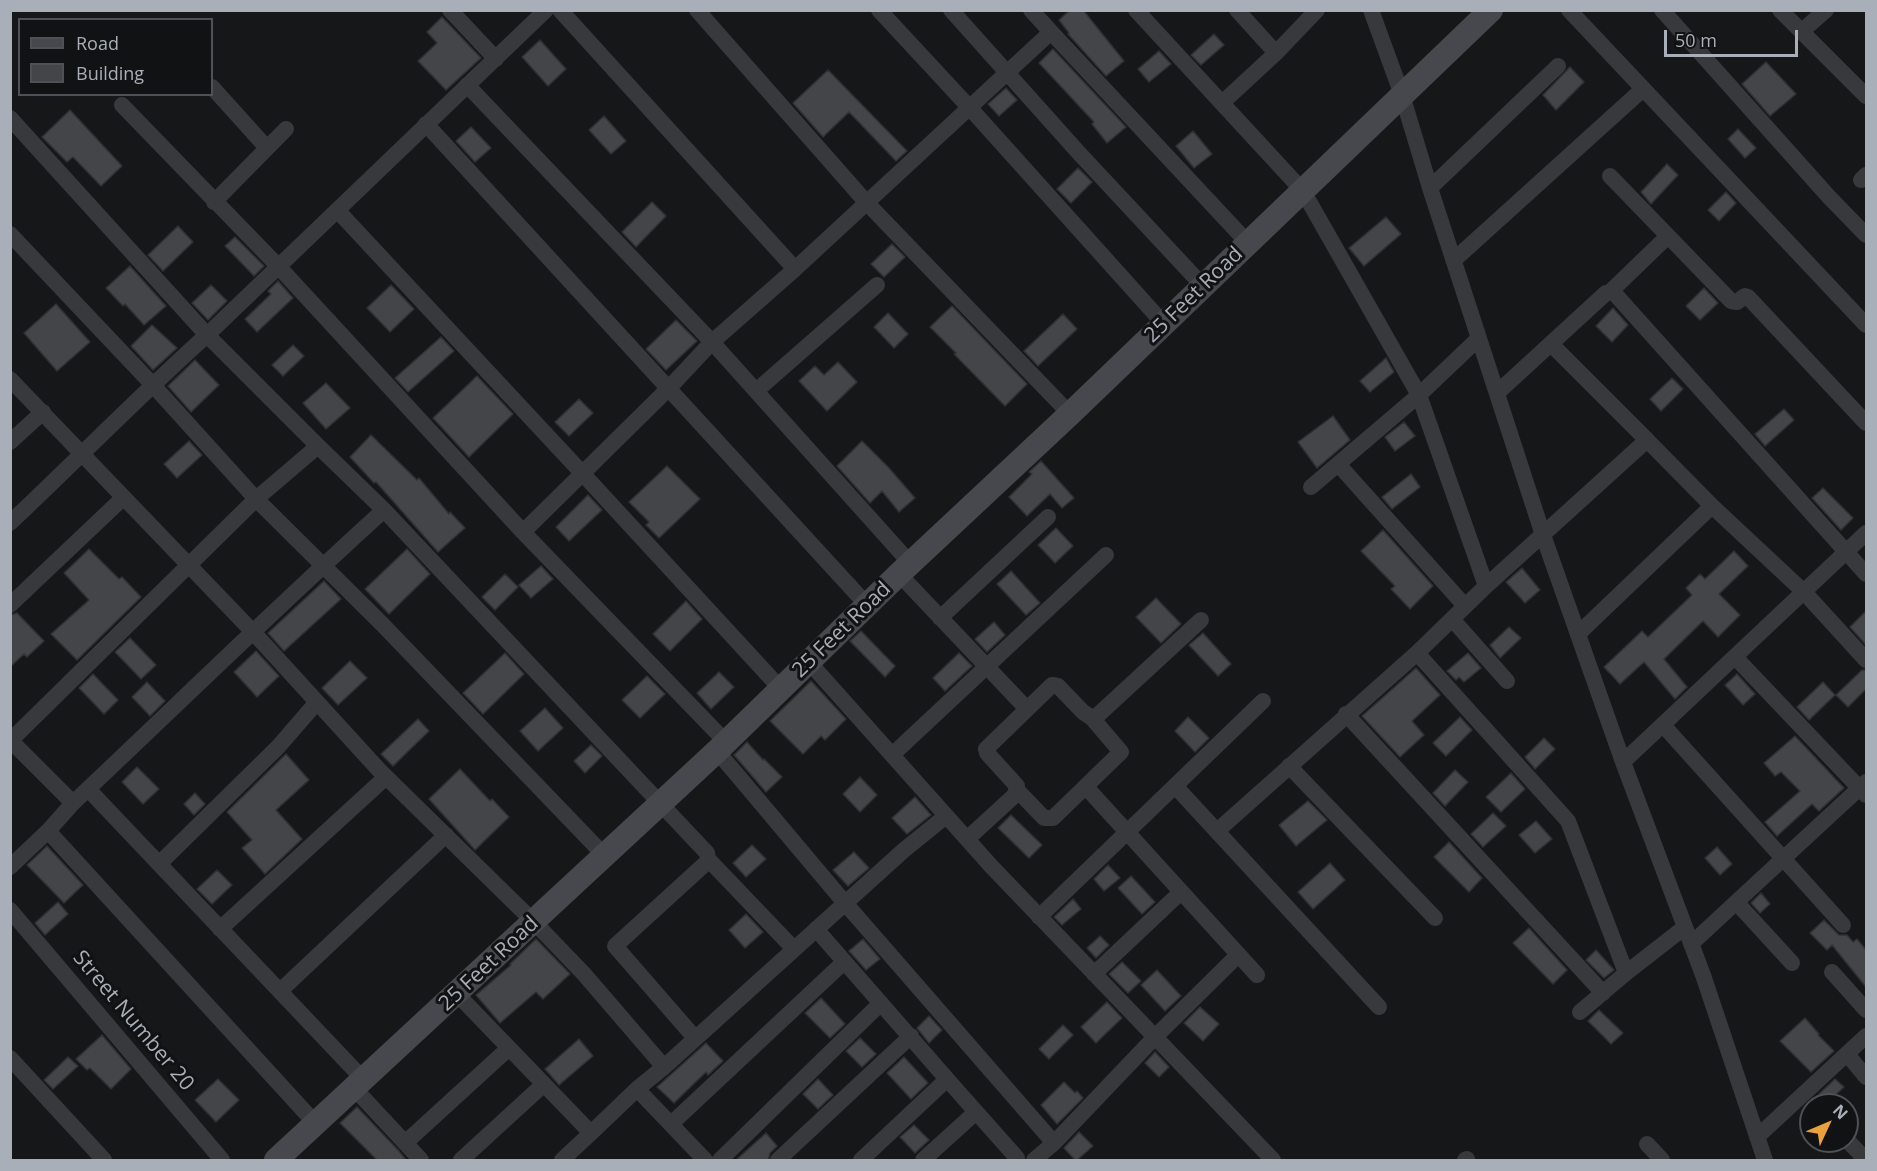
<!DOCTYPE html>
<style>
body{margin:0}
#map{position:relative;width:1877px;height:1171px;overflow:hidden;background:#161718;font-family:"Open Sans",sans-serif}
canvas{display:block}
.frame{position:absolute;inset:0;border:12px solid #a9afb8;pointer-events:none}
.legend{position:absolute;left:18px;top:18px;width:195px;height:78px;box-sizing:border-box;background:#111213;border:2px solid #4e5155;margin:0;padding:8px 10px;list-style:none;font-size:18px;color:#a9afb8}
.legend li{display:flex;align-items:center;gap:12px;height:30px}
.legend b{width:30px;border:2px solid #4e5155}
.north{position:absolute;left:1799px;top:1093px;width:60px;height:60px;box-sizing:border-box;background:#111213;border:2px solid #4e5155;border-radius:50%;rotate:46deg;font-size:16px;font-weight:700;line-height:24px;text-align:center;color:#a9afb8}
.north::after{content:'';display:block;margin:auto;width:21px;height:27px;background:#e9a13d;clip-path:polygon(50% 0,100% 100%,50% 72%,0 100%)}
.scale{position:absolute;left:1664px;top:30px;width:134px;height:27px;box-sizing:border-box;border:3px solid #a9afb8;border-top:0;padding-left:8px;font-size:18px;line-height:21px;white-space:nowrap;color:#a9afb8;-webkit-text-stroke:4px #111213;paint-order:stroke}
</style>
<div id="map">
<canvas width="1877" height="1171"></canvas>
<div class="frame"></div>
<ul class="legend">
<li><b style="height:8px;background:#46484d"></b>Road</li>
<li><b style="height:16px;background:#434548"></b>Building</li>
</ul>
<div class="north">N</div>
<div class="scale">50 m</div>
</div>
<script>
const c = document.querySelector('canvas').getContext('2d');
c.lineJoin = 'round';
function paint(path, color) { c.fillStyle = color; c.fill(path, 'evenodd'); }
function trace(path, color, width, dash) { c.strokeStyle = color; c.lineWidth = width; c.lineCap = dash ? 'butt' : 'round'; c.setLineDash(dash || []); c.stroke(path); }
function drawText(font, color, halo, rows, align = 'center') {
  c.font = font + ' "Open Sans",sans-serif'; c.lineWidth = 6; c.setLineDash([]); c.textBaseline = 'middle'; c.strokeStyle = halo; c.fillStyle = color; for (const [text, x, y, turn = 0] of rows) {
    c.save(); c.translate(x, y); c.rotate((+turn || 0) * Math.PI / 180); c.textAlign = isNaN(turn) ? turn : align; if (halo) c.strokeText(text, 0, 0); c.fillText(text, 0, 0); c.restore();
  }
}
const building = new Path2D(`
 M1070,10H1083L1124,61L1106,76L1068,34L1069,33L1059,20Z
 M442,17L481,58L446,90L418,61L437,43L427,32Z
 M1214,34L1224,45L1201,65L1191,55Z
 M540,40L566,69L548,86L522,57Z
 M1053,49L1126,127L1107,143L1092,124L1094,122L1039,63Z
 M1159,51L1171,64L1149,82L1138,69Z
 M1766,62L1796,94L1770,116L1742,84Z
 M1570,67L1584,82L1556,110L1543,95Z
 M828,70L907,151L896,161L849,112L823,137L793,103Z
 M1006,88L1017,100L999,116L988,104Z
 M70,110L122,166L101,186L73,157L67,162L42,137Z
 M604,116L626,141L611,154L589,130Z
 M471,127L491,148L475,162L456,141Z
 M1738,129L1756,148L1745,158L1728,139Z
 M1193,131L1212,154L1194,168L1176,146Z
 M1667,164L1678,175L1651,204L1641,192Z
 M1078,168L1092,182L1071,203L1057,189Z
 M1726,192L1736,203L1719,221L1708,210Z
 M652,202L666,216L636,247L622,232Z
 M1386,217L1401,234L1364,266L1349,248Z
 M178,226L193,242L163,271L148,255Z
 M235,237L264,266L254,276L225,246Z
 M892,244L905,257L884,277L871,264Z
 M130,266L166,306L144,325L125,304L123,306L106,288Z
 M278,281L293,298L257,332L245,319L271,294L268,291Z
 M211,285L227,301L208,320L192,303Z
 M391,285L414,309L390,332L367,308Z
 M1704,288L1718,303L1700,320L1686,306Z
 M56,304L90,342L57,371L24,333Z
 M952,306L1027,384L1005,406L954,354L956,353L930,327Z
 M1613,308L1628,325L1612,342L1596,326Z
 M888,313L908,334L894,348L874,327Z
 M1063,314L1077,329L1038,366L1024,351Z
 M676,320L697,341L666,370L646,349Z
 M152,325L177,348L153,370L131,346Z
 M441,337L454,351L408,392L395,378Z
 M293,345L304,356L283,376L272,365Z
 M1386,358L1394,372L1370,392L1360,381Z
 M195,360L219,385L191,412L168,386Z
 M838,362L857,382L827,411L799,381L815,366L824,375Z
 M477,376L513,414L469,457L433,418Z
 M1672,378L1683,389L1661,411L1650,399Z
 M326,383L350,408L326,429L303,403Z
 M579,399L593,413L569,436L555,422Z
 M1784,409L1794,420L1765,446L1755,434Z
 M1333,416L1350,440L1317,468L1298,442Z
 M1404,422L1415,436L1395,451L1385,437Z
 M371,435L417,480L419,478L449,514L450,512L465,528L438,552L376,482L374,483L350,457Z
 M189,441L202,455L177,478L164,464Z
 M862,441L889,468L915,498L899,512L882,491L870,503L837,466Z
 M1041,461L1074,498L1062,508L1050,494L1027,516L1009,497L1032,474L1029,472Z
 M667,466L700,499L659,538L646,525L649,522L629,502Z
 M1411,474L1420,487L1392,509L1382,497Z
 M1823,488L1853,518L1841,530L1812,498Z
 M588,495L602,510L569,541L556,527Z
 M1056,528L1073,546L1055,563L1038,545Z
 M1383,530L1433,586L1410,609L1391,589L1395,586L1361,551Z
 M89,549L119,579L122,577L141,597L77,660L51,634L89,600L64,573Z
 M407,549L430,574L389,614L365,589Z
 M1734,551L1748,566L1719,594L1740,615L1718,637L1703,621L1664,659L1687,687L1675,699L1644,662L1620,684L1604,667L1642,631L1648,637L1692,595L1686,588L1700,574L1705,579Z
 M541,566L553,579L531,598L519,585Z
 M1522,568L1540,590L1525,603L1506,582Z
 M1011,571L1040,603L1026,615L997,584Z
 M505,574L518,587L495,610L482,597Z
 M324,581L341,599L284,651L268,633Z
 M1156,598L1181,624L1161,643L1136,617Z
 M686,601L702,619L670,651L653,634Z
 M1866,611V645L1850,627Z
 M17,613L44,641L27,657L24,654L10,667V615Z
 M994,622L1005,635L987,652L975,639Z
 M1509,627L1521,638L1500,658L1490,645Z
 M861,631L895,666L885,677L850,641Z
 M1203,633L1231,664L1218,676L1189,645Z
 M130,638L156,665L141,679L115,652Z
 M256,651L279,676L257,697L234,672Z
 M505,653L524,674L483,714L463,693Z
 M959,653L972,666L945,691L933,678Z
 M1468,653L1481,668L1464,682L1459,677L1456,680L1447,671Z
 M350,661L367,678L338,705L322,688Z
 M1416,668L1440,695L1412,721L1424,735L1400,757L1362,716Z
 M1862,670H1866V689L1848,707L1836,695Z
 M719,672L734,687L711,709L697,693Z
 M93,674L118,700L104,714L79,688Z
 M1737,674L1755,694L1743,705L1725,685Z
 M647,676L665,694L640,718L622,700Z
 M811,681L846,719L825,740L821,736L803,754L770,721Z
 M147,682L165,701L150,716L132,697Z
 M1823,682L1835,695L1809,720L1797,707Z
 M545,708L563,728L538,751L520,731Z
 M1188,717L1209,738L1195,752L1175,731Z
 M1460,717L1472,730L1446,756L1433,743Z
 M418,719L429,731L393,766L381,754Z
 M1795,736L1844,788L1819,811L1812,804L1777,836L1765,822L1800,791L1781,772L1775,776L1764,763Z
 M1544,738L1555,749L1535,769L1525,757Z
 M747,742L763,760L764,759L782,777L766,792L734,755Z
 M591,745L602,756L585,773L574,761Z
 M286,754L309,780L276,810L302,839L265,874L242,848L252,840L227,812Z
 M137,767L159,789L143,804L122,782Z
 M460,769L490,801L492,799L509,817L475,850L429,799Z
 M1455,770L1468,782L1445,806L1433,793Z
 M1511,773L1525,789L1501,812L1486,797Z
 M860,777L877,795L860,812L843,794Z
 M195,793L205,804L194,815L184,804Z
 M915,797L931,815L907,834L892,818Z
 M1308,801L1327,820L1296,846L1279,825Z
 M1493,813L1506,826L1483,847L1471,834Z
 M1011,815L1042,845L1029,858L998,828Z
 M1536,821L1552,839L1535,853L1519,835Z
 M1449,842L1482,878L1469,892L1434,857Z
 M752,845L766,859L746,877L733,863Z
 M47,846L83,885L64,903L27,865Z
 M1717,847L1732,864L1720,875L1705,858Z
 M854,852L869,868L848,886L833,870Z
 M1330,863L1345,880L1313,909L1298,892Z
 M1108,865L1120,878L1104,891L1094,879Z
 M217,870L232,885L212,904L197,889Z
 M1131,876L1155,902L1142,914L1118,888Z
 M1761,893L1770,904L1760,913L1751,903Z
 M1073,899L1081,909L1062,925L1054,917Z
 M58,902L68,914L45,935L35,923Z
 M746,914L763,932L745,948L729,930Z
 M1824,920L1839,935H1847L1853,942L1857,939L1866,950V987L1832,945L1827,950L1810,933Z
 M1529,928L1567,970L1553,984L1513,943Z
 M1100,936L1109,945L1096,958L1087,948Z
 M536,939L570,974L543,999L536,992L500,1023L476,995L511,965L510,964Z
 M863,939L880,959L866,970L849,951Z
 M1596,950L1614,970L1604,978L1586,960Z
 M1122,962L1141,981L1128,993L1109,974Z
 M1157,970L1181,996L1165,1011L1141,985Z
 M821,998L845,1024L830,1038L805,1013Z
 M1107,1002L1122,1018L1096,1043L1081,1027Z
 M1200,1007L1219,1024L1203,1041L1184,1023Z
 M1599,1010L1623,1033L1611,1044L1588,1021Z
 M929,1016L942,1030L929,1043L917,1028Z
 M1805,1018L1819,1034L1818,1035L1834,1051L1811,1072L1780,1041Z
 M1063,1025L1073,1035L1049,1059L1039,1049Z
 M102,1035L131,1069L111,1089L90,1068L87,1070L76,1059Z
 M860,1038L876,1054L862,1067L846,1051Z
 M579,1039L593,1056L559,1085L545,1069Z
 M706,1043L723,1061L708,1075L706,1072L674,1103L657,1087Z
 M1155,1052L1169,1067L1159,1077L1145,1063Z
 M68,1057L78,1066L53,1089L44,1080Z
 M904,1057L928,1083L911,1099L887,1073Z
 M218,1079L239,1100L216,1122L195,1100Z
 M818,1079L833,1095L818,1109L803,1094Z
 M1835,1079L1844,1087L1828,1102L1819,1094Z
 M1064,1082L1075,1093L1077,1091L1083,1098L1057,1124L1041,1105Z
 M357,1107L398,1150L407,1161H378L340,1123Z
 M914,1125L929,1140L915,1153L900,1137Z
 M1079,1132L1093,1146L1076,1161L1064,1148Z
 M766,1133L777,1146L770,1153L768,1161H735Z`);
paint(building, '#434548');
trace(building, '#313134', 1.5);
trace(new Path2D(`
 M450,10L496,59
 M560,10L795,269L1051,32L1031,10
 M697,10L866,202L1070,414
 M879,10L969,107L1164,324
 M951,10L1078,152L1203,286
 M1136,10L1303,191L1419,395L1486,586L1647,440L1551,344
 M1237,10L1276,53
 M1371,10L1402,95L1430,188L1543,535L1623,762L1703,975L1765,1160
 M1569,10L1866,325
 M1662,10L1829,197L1866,235
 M1780,10L1866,96
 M1802,31L1826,10
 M1051,32L1248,243
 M467,85L712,342L911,564
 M212,87L267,148
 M1222,103L1276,53L1317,10
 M122,105L278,266L523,532L726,742
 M10,118L207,335L318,446L384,510L707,853L708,859L706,863L615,946L695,1038
 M426,124L867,605
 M1610,176L1731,301L1737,302L1745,296L1748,297L1866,423
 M1861,180L1866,175
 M1430,188L1558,66
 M214,202L286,129
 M337,210L583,474L781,689
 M10,234L152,384L256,499L382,624L605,856
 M1454,260L1643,89
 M1610,292L1668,236
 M10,379L254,633L379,770L534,922L584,974L664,1067L637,1089L705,1160
 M756,391L877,285
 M1497,393L1606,293L1610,292L1615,294L1866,574
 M1647,440L1712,506
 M10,442L43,412
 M1338,464L1465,606
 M1311,487L1419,395L1479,338
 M10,523C76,461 140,395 207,335L546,10
 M523,532L668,389L712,342L795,269
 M899,574L1027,709
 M10,605L123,498
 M940,618L1048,517
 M1452,619L1507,681
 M1578,634L1712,506L1804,592L1866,660
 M1417,653L1568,821L1626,973L1685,927
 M1735,657L1866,795
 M809,662L991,866L1273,1160
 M1346,714L1603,993
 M1663,725L1843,925
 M10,740L73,803
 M10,741L256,499L318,446
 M717,751L845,903L1054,1143L1034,1160
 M892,755L1106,555
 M1623,762L1866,533
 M1289,766L1435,918
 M1086,787L1257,975
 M1176,787L1379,1007
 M88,789L364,1080
 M1017,790L1044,818H1053L1121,752L1092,718
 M48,831L316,1124
 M1217,831L1417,653L1486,586
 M967,839L1015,795L1017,786L987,753L986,749L1052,685L1058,686L1083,712L1092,718L1098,715L1201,620
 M708,859L794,949
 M159,864L278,747L317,702
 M10,867L48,831L73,803C177,705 279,605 384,510
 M1737,903L1792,963
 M10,910L222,1160
 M1039,917L1263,701
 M220,929L386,777
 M816,929L946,1078L943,1083L861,1160
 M1691,944L1866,782
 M1832,972L1866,1010
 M1094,974L1181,892
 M280,991L446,835
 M457,994L591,1133L637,1089
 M1580,1012L1626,973
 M1847,1054L1866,1077
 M10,1058L104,1160
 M664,1067L904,850L946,816
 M946,1078L1017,1158
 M354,1088L421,1160
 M671,1124L844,962
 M1757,1137L1866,1036
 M1847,1140L1866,1160
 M405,1143L509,1048
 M1054,1143L1155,1037L1238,955
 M1647,1144L1662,1160
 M461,1160L544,1084
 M562,1160L591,1133
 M720,1160L881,1003
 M778,1160L911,1036
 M923,1160L976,1112
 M1465,1160L1467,1159`), '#38393d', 16);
trace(new Path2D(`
 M276,1160L717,751L899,574L1070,414L1491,10`), '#46484d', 24);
drawText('21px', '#a9afb8', '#111213', [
 ["25 Feet Road",1194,295,-44],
 ["25 Feet Road",842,630,-44],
 ["25 Feet Road",489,964,-43],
 ["Street Number 20",133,1021,50]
]);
</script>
